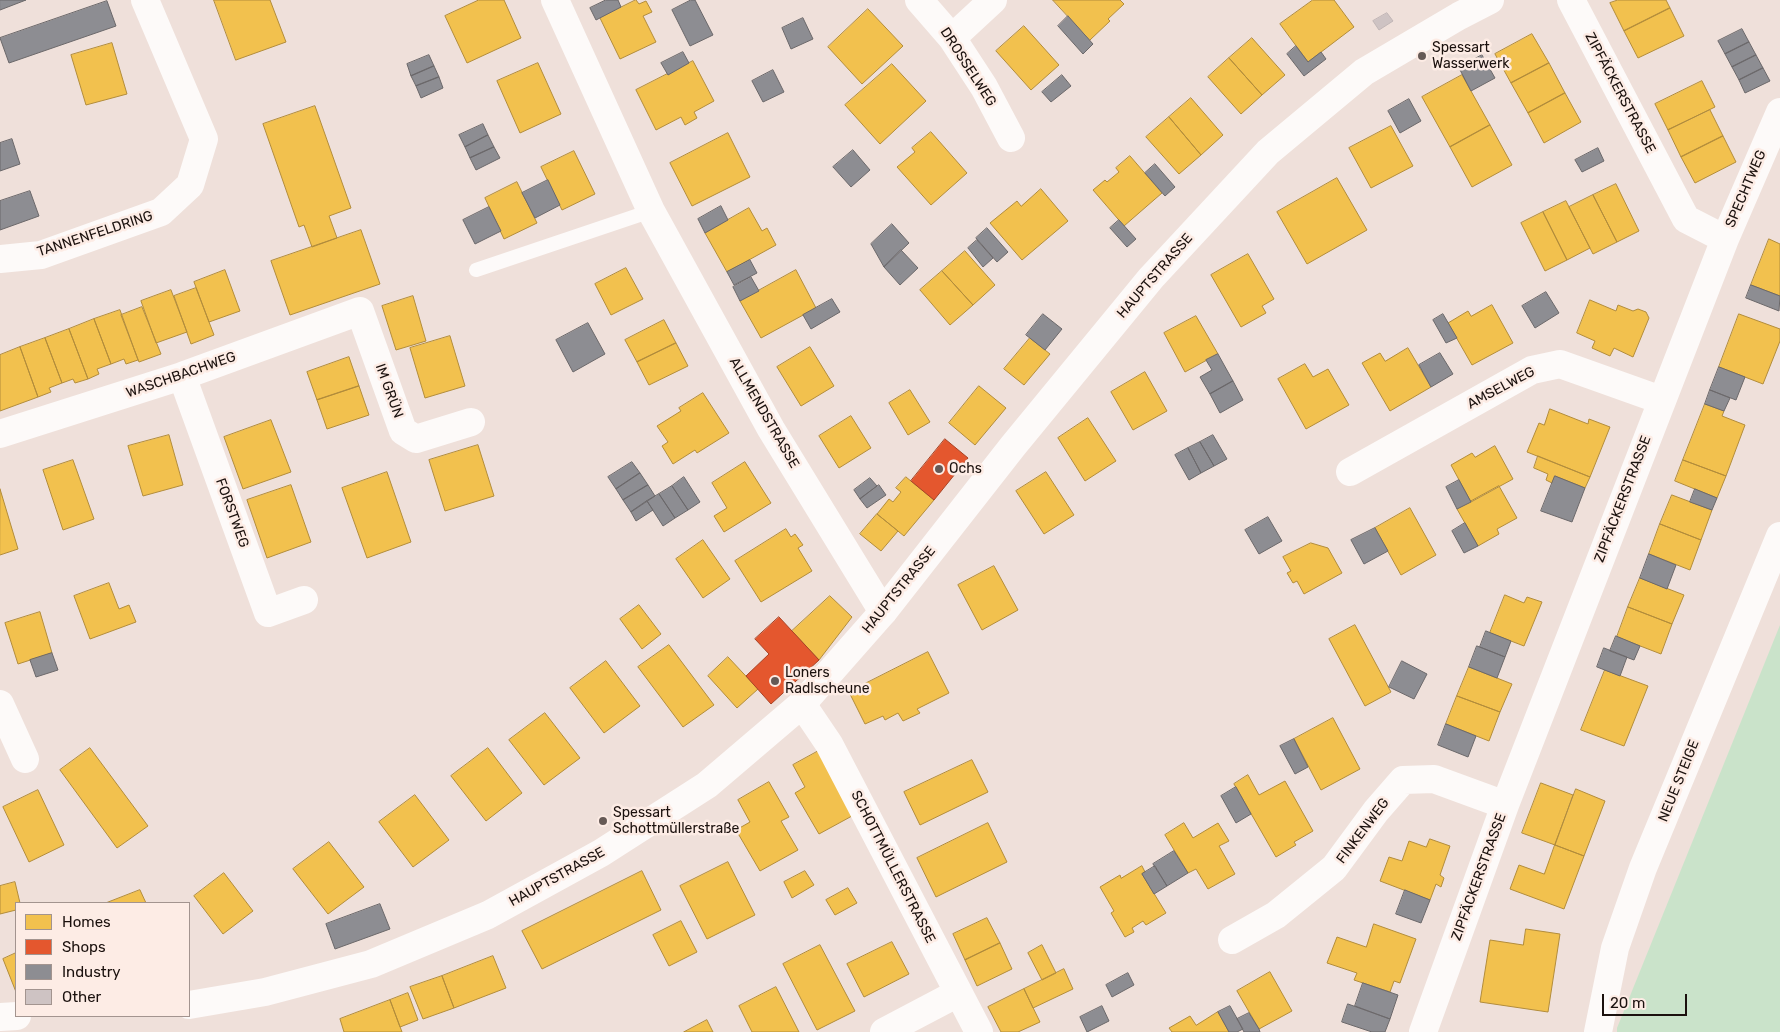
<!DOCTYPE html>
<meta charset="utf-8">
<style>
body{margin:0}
#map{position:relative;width:1780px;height:1032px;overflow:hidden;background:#efe0da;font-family:Rubik,sans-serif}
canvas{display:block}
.legend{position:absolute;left:15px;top:902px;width:175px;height:115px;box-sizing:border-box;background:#fdece5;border:1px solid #a3948f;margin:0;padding:6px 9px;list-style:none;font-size:15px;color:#1b110e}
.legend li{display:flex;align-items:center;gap:10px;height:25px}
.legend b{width:25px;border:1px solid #a3948f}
.scale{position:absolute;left:1602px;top:994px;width:85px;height:22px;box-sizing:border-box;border:2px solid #1b110e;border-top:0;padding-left:6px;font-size:15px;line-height:18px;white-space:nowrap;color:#1b110e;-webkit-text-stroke:4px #fdece5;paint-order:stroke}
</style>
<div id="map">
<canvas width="1780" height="1032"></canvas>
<ul class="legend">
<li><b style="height:14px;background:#f2c14e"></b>Homes</li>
<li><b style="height:14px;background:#e4572e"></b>Shops</li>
<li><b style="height:14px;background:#8d8d92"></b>Industry</li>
<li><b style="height:14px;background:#cec3c3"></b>Other</li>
</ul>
<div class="scale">20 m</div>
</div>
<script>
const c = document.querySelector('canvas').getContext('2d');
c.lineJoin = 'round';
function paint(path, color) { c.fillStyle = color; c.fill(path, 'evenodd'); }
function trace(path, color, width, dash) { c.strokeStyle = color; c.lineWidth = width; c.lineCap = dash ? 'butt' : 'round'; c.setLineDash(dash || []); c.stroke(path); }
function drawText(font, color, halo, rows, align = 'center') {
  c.font = font + ' Rubik,sans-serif'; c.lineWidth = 5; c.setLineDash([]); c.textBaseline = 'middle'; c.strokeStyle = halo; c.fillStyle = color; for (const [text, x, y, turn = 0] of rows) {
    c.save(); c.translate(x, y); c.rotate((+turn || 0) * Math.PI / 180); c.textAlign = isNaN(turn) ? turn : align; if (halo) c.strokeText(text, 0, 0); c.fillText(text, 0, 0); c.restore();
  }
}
paint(new Path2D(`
 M1780,625V1032H1617V1028Z`), '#cae3ca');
const homes = new Path2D(`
 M214,0H270L286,42L236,60Z
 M479,0H504L521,38L467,63L445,16Z
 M636,0L639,4L646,1L652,12L643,16L656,42L620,59L600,18Z
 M1053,0H1120L1124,4L1108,19L1110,21L1090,40Z
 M1313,0H1334L1354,27L1308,62L1280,24Z
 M1618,0H1666L1670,8L1624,31L1610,3Z
 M1670,8L1684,36L1638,58L1624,31Z
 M868,9L903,46L862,84L828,47Z
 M1024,26L1059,65L1031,90L996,51Z
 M1532,34L1549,63L1511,83L1495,54Z
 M1252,38L1285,75L1262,95L1229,58Z
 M112,43L127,94L86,105L71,55Z
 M1229,58L1262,95L1241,114L1208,77Z
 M693,61L714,101L694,112L697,118L685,125L681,117L656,130L636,90Z
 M538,63L561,114L520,133L497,81Z
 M1549,63L1565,93L1528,113L1511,83Z
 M892,64L926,101L880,144L845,105Z
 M1462,75L1490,125L1450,147L1422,97Z
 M1702,81L1715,107L1668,130L1655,104Z
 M1565,93L1581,122L1544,143L1528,113Z
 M1191,98L1223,135L1201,155L1169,117Z
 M315,106L351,208L329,216L337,238L312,247L304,225L299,227L263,124Z
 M1710,110L1723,136L1681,157L1668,130Z
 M1169,117L1201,155L1179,174L1146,137Z
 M1490,125L1512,165L1472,187L1450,147Z
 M1391,126L1413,166L1371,188L1349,148Z
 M931,132L967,173L931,205L897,167L915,152L912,148Z
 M728,133L750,177L692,206L670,163Z
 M1723,136L1736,162L1695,183L1681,157Z
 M574,151L595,194L562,210L541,167Z
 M1130,156L1162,193L1124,226L1093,190L1105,180L1107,182L1119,172L1116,168Z
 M1337,178L1367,230L1307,264L1277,212Z
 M517,182L537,223L504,239L485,198Z
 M1616,184L1639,231L1617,242L1593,195Z
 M1041,189L1068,221L1022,260L990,223L1017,201L1021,206Z
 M1593,195L1617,242L1593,254L1569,207Z
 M1566,201L1590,248L1567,260L1543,212Z
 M749,208L762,231L767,228L776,245L727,272L705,233Z
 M1543,212L1567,260L1545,271L1521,223Z
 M361,230L380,284L290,315L271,261Z
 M1769,239L1780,244V296L1751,285Z
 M965,251L995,285L973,305L942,271Z
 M1248,254L1274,299L1262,306L1266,313L1241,327L1211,275Z
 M626,268L643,299L611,315L595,284Z
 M225,270L240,311L209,322L194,282Z
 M796,270L816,308L761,338L740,301Z
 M942,271L973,305L950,325L920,290Z
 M196,288L214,335L191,344L174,296Z
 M171,290L187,332L156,343L141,301Z
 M413,296L426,341L396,350L382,306Z
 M1590,300L1616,311L1618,305L1633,311L1638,309L1646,312L1649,318L1633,357L1614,348L1610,356L1592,348L1595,341L1577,333Z
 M1492,305L1513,343L1472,365L1448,323L1468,311L1471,316Z
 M142,307L161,354L139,362L121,315Z
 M120,310L138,360L126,364L124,359L111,364L94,319Z
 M1739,314L1780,329V341L1763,384L1719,367Z
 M1196,316L1218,354L1185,372L1164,333Z
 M94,319L111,364L97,369L99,374L88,379L69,329Z
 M664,320L676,343L637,362L625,340Z
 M69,329L88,379L75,383L73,379L62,383L45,338Z
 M450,336L465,386L425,398L410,348Z
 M45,338L62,383L49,388L51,392L38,397L20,347Z
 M1030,338L1050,354L1024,385L1004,369Z
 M676,343L688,366L649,385L637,362Z
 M20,347L38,397L0,411V355Z
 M810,347L834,386L801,406L777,367Z
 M1408,348L1431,387L1390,411L1362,363L1380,353L1385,361Z
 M349,357L359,386L317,400L307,372Z
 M1305,364L1313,377L1328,369L1349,405L1306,429L1278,379Z
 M1145,372L1167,411L1133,430L1111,392Z
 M359,386L369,415L327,429L317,400Z
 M979,386L1006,408L975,445L949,423Z
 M910,390L930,422L908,435L889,403Z
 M703,393L729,433L697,453L695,450L673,464L662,446L668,442L657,426L681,411L679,408Z
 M1705,404L1724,411L1722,416L1745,425L1726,476L1683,460Z
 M1550,409L1588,424L1589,419L1610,427L1590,477L1527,452L1539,423L1544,425Z
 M851,416L871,448L839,468L819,436Z
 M1088,418L1116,461L1085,481L1058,438Z
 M271,420L291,472L243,489L224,437Z
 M169,435L183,485L143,496L128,446Z
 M478,445L494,496L445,511L429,460Z
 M1495,446L1513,479L1471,502L1451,465L1472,453L1475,457Z
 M1538,456L1590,477L1585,488L1555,476L1552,483L1546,480L1548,474L1534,468Z
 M73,460L94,519L63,530L43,470Z
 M1683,460L1726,476L1717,498L1675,481Z
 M745,462L771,503L724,532L714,516L727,508L712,483Z
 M387,472L411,542L367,558L342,488Z
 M1046,472L1074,515L1044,534L1016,491Z
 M906,477L934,500L904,536L877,514L889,499L893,502L901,492L896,488Z
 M291,485L311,542L267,558L247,500Z
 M1499,486L1517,518L1497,529L1499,534L1478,546L1457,509Z
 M0,489L18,549L0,555Z
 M1672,495L1712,510L1701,540L1660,524Z
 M1410,508L1436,555L1401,575L1375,528Z
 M877,514L898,531L881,551L860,534Z
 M1660,524L1701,540L1690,570L1649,554Z
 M786,529L791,537L795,534L803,545L798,548L812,571L761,602L735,561Z
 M703,540L730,579L703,598L676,559Z
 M1311,543L1328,548L1342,573L1304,594L1297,581L1293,583L1287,573L1291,571L1283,557Z
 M994,566L1018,610L982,630L958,585Z
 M1640,578L1684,595L1672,624L1628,607Z
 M109,583L119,609L129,605L136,622L90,639L74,596Z
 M1505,595L1524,603L1527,597L1542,602L1524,646L1490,633Z
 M830,596L852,617L819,660L792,631Z
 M639,605L661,634L642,649L620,619Z
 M1628,607L1672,624L1661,654L1617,637Z
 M40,612L52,653L18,664L5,623Z
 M1355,625L1391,692L1365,706L1329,639Z
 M669,645L714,705L683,727L638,667Z
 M928,652L949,693L917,709L920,713L903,721L898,713L885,720L883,716L865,724L849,692Z
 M728,657L758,689L737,708L708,676Z
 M606,661L640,706L604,733L570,688Z
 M1469,667L1512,684L1500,712L1457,696Z
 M1605,670L1648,686L1624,746L1581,730Z
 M1457,696L1500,712L1489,741L1446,724Z
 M545,713L580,758L544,785L509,740Z
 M1333,718L1360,769L1321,790L1294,739Z
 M90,748L148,826L117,848L60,770Z
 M488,748L522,793L486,821L451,776Z
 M824,748L852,816L819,834L795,793L805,787L793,765Z
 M972,760L988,792L920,825L904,792Z
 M1248,775L1259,795L1285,781L1313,831L1294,842L1296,845L1276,857L1234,784Z
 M769,782L789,817L781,821L798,850L760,871L736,830L750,822L738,800Z
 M1541,783L1573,795L1555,845L1522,833Z
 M1576,789L1605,801L1584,856L1555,845Z
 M38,790L64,845L29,862L3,807Z
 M415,795L449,840L413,867L379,822Z
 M988,823L1007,862L936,897L917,858Z
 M1184,823L1193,838L1218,823L1229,841L1219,846L1235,874L1208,889L1196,869L1188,873L1165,835Z
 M1430,839L1450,846L1440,875L1444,878L1441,887L1436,884L1430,900L1380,881L1389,857L1402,861L1409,841L1426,847Z
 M329,842L364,887L328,914L293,869Z
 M1555,845L1584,856L1564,909L1510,889L1519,865L1544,874Z
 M728,862L755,915L707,939L680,886Z
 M1142,866L1145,872L1142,874L1166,913L1146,925L1143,921L1132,928L1134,932L1125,937L1111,913L1114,911L1100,887L1120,875L1121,878Z
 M642,871L661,910L542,969L522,931Z
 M805,871L814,885L792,898L784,882Z
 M224,873L253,911L223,934L194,896Z
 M15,882L20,903H16V910L0,914V886Z
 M848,888L857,903L835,915L826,900Z
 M140,890L146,903H106Z
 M987,918L1000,943L965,960L953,934Z
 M681,921L697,952L669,966L653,935Z
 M1374,924L1416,939L1400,983L1394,981L1390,992L1354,980L1357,973L1327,963L1337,937L1366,947Z
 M1526,929L1560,934L1548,1012L1480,1002L1490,940L1523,945Z
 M892,942L909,974L864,997L847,964Z
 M1000,943L1012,969L977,986L965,960Z
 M820,945L855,1011L817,1030L783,964Z
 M1042,945L1056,973L1042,980L1028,953Z
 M16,953V992L3,959Z
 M493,956L506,988L454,1008L442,976Z
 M1064,969L1073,989L1033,1008L1024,989Z
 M1270,972L1292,1011L1259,1029L1237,991Z
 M442,976L454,1008L423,1019L410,987Z
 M776,987L799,1032H752L739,1006Z
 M1024,989L1040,1022L1018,1032H1001L988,1007Z
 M408,993L418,1020L400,1027L390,1000Z
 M390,1000L402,1032H344L340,1019Z
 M1218,1012L1229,1032H1172L1169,1028L1190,1016L1196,1025Z
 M707,1020L713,1032H684Z`);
paint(homes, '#f2c14e');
trace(homes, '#b28c3b', 1);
const shops = new Path2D(`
 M945,439L968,458L934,500L911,481Z
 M779,617L819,660L771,704L746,676L769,654L755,639Z`);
paint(shops, '#e4572e');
trace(shops, '#a84224', 1);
const industry = new Path2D(`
 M0,0H26L0,10Z
 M606,0H618L621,7L596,20L590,8Z
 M691,0H695L713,35L690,46L672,10Z
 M107,1L116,26L9,63L0,38Z
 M1068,16L1093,44L1083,54L1058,26Z
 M803,18L813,39L791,49L782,28Z
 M1742,29L1749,42L1725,54L1718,41Z
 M1749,42L1756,55L1732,67L1725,54Z
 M1296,46L1308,62L1321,52L1326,59L1304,76L1287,54Z
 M683,52L689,63L668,75L661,63Z
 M429,55L434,66L411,76L407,64Z
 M1482,55L1495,78L1471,91L1459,68Z
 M1756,55L1763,68L1739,80L1732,67Z
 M434,66L439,77L416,86L411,76Z
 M1763,68L1770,81L1745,93L1739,80Z
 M773,70L784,92L763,102L752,81Z
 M1062,75L1071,86L1051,102L1042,92Z
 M439,77L443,88L421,98L416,86Z
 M1409,99L1421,121L1400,133L1388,111Z
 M483,124L488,135L465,147L459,135Z
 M488,135L494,147L470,158L465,147Z
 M12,139L20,164L0,171V143Z
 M494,147L500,158L476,170L470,158Z
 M1598,148L1604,161L1582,172L1575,160Z
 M853,150L870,170L851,187L833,167Z
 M1155,164L1175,187L1165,196L1145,173Z
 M548,180L560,205L535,218L522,193Z
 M30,191L39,216L0,230V201Z
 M721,206L728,220L705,233L698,219Z
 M489,207L501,231L475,244L463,220Z
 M1119,220L1136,239L1127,247L1110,228Z
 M892,224L909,243L884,267L871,244Z
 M987,228L1008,252L997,262L976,238Z
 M977,240L993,258L983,267L968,248Z
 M901,250L918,268L900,285L884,267Z
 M750,260L757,273L734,285L727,272Z
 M751,277L759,291L740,301L733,287Z
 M1751,285L1780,296L1779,311L1746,298Z
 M1546,292L1559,313L1535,328L1522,306Z
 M832,299L840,312L811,329L803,315Z
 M1043,314L1062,329L1045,350L1026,335Z
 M1443,314L1457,338L1446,343L1433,320Z
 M588,323L605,354L573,372L556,340Z
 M1440,353L1453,374L1431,387L1419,365Z
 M1218,354L1233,381L1210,394L1200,377L1212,370L1206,360Z
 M1719,367L1745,377L1736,400L1710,390Z
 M1233,381L1243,400L1220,413L1210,394Z
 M1710,390L1730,398L1724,411L1705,404Z
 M1213,435L1227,459L1214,466L1200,442Z
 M1200,442L1214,466L1201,473L1188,448Z
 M1188,448L1201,473L1189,480L1175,455Z
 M632,462L640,473L616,489L608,477Z
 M640,473L648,485L623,500L616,489Z
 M1555,476L1585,488L1572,522L1541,511Z
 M684,477L700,502L688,510L672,486Z
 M870,478L877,486L860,499L854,490Z
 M1459,480L1471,502L1457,509L1446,487Z
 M648,485L655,496L631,512L623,500Z
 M879,485L886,495L867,508L860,499Z
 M672,486L688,510L675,518L659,494Z
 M1695,489L1717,498L1712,510L1690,502Z
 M659,494L675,518L663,526L647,501Z
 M647,501L653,510L636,521L631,512Z
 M1268,517L1282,541L1259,554L1245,530Z
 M1465,523L1478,546L1464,553L1452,531Z
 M1375,528L1388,551L1364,564L1351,540Z
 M1649,554L1676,565L1667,589L1640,578Z
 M1486,631L1511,641L1505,657L1480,647Z
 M1616,636L1640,646L1634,660L1610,651Z
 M1477,646L1505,657L1497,678L1469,667Z
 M1604,648L1627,657L1620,676L1597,667Z
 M52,653L58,670L36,677L30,660Z
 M1402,661L1427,674L1414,699L1389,687Z
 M1446,724L1476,736L1468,757L1438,745Z
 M1294,739L1308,767L1295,774L1280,746Z
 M1236,787L1251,814L1236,823L1221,796Z
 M1174,851L1188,873L1167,886L1153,864Z
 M1155,866L1167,886L1154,894L1142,874Z
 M1405,890L1430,900L1421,923L1396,914Z
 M380,904L390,929L335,949L326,924Z
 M1128,973L1134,985L1112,997L1106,985Z
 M1363,983L1398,995L1390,1019L1355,1006Z
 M1348,1004L1390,1019L1385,1032H1372L1342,1022Z
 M1102,1006L1109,1021L1087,1032L1080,1017Z
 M1230,1006L1243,1029L1237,1032H1229L1218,1012Z
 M1249,1013L1259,1029L1260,1032H1244L1237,1019Z`);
paint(industry, '#8d8d92');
trace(industry, '#6b686a', 1);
const building = new Path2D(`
 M1387,13L1393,21L1379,30L1373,21Z`);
paint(building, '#cec3c3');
trace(building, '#c0b5b5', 1);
trace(new Path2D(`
 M476,270L651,211`), '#fdfaf9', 14);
trace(new Path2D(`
 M555,0L651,211L771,429L883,612
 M919,0L952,38L984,87L1011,138
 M952,38L993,0
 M1725,239L1780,112
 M0,259L41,255L161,212L190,185L204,139L145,0
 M182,376L268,613L304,600
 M0,434L182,376L360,311L403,431L416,439L471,422
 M1350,472L1532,370L1560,364L1661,400
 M0,704L25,759
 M802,704L829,744L979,1032
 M1232,940L1276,915L1334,868L1376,811L1403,780L1434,779L1505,805
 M884,1032L958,993
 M1423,1032L1505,805L1725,239L1686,219L1571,0`), '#fdfaf9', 28);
trace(new Path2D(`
 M189,1005L265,992L371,964L488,915L601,853L707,785L802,704L883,612L1013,446L1151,278L1268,152L1364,72L1459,16L1490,0
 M0,1017L17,1016`), '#fdfaf9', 28);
trace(new Path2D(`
 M1598,1032L1615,948L1643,868L1780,536`), '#fdfaf9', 28);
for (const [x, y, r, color] of [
 [1422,56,5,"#655955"],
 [939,469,5,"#655955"],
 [775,681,5,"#655955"],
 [603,821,5,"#655955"]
]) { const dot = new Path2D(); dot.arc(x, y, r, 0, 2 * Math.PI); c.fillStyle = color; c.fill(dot); trace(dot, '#fdece5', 2); }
drawText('14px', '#1b110e', '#fdece5', [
 ["Spessart",1432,48],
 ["Wasserwerk",1432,64],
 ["Ochs",949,469],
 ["Loners",785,673],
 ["Radlscheune",785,689],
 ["Spessart",613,813],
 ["Schottmüllerstraße",613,829]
], 'left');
drawText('14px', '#1b110e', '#fdece5', [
 ["DROSSELWEG",968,67,57],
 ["ZIPFÄCKERSTRASSE",1620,93,62],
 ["SPECHTWEG",1746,189,-67],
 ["TANNENFELDRING",95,234,-18],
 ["HAUPTSTRASSE",1155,276,-49],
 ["WASCHBACHWEG",181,375,-19],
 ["AMSELWEG",1501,388,-28],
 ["IM GRÜN",389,391,70],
 ["ALLMENDSTRASSE",764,413,60],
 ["ZIPFÄCKERSTRASSE",1623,499,-69],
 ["FORSTWEG",232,513,70],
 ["HAUPTSTRASSE",899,590,-51],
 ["NEUE STEIGE",1679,781,-68],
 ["FINKENWEG",1363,831,-53],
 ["SCHOTTMÜLLERSTRASSE",893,867,63],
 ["HAUPTSTRASSE",557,877,-29],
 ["ZIPFÄCKERSTRASSE",1479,877,-70]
]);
</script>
